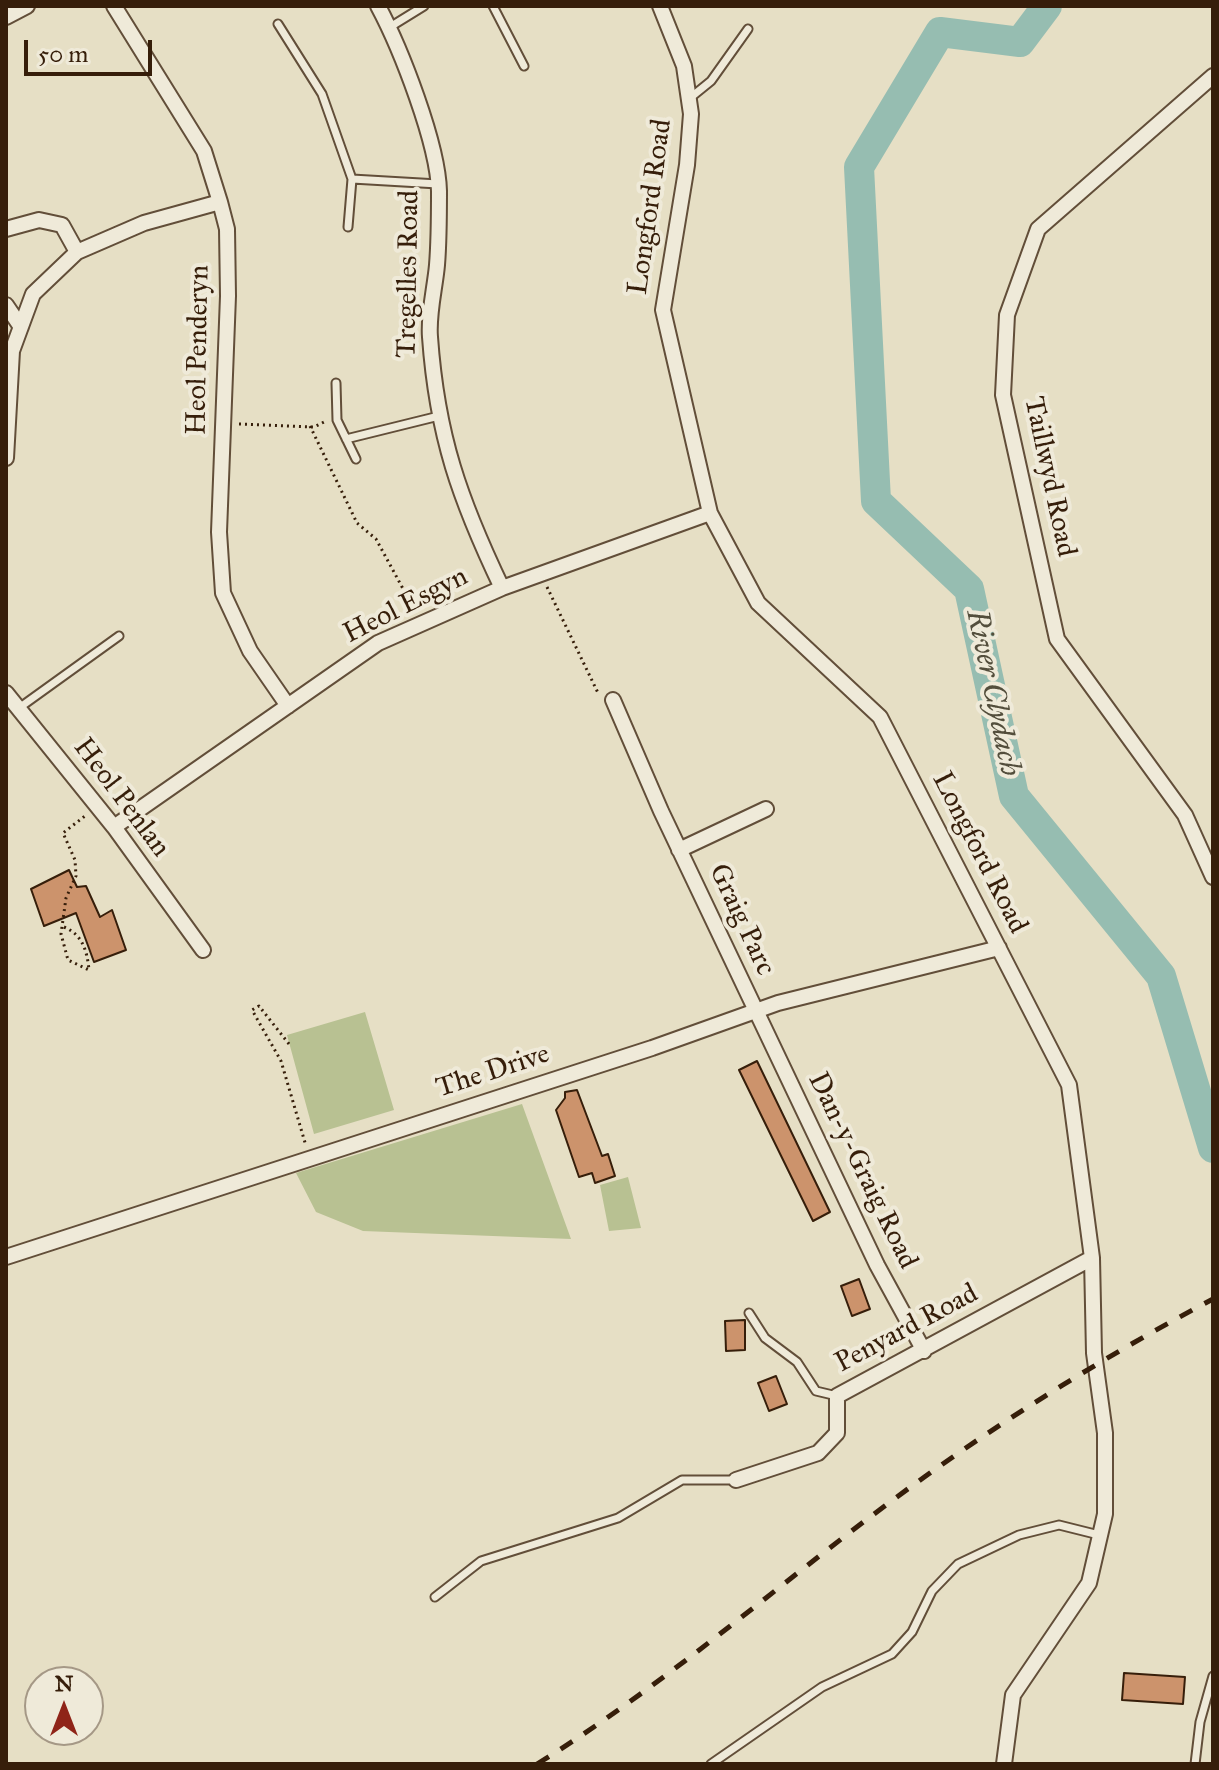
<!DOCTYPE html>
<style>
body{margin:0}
#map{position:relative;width:1219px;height:1770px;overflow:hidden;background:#e6dfc5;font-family:"IM FELL Great Primer",serif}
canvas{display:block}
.frame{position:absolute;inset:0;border:8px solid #361e0a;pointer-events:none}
.north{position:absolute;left:24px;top:1666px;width:80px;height:80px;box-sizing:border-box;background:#efead9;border:2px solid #a59886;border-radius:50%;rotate:0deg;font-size:22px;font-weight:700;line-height:32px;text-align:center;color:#361e0a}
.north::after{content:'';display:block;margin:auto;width:28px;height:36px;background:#8f2418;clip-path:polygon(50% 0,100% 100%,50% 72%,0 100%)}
.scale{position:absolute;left:24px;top:40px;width:128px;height:36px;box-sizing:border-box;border:4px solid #361e0a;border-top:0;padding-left:10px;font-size:24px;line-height:28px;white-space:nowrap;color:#361e0a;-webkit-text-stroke:6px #efead9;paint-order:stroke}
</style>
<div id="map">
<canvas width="1219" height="1770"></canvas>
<div class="frame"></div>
<div class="north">N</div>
<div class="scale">50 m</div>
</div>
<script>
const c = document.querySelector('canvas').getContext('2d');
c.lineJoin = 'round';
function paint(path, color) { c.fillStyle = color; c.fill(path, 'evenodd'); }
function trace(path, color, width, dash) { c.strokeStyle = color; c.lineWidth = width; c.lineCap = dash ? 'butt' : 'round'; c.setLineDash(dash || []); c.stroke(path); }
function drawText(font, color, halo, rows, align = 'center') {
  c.font = font + ' "IM FELL Great Primer",serif'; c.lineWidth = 8; c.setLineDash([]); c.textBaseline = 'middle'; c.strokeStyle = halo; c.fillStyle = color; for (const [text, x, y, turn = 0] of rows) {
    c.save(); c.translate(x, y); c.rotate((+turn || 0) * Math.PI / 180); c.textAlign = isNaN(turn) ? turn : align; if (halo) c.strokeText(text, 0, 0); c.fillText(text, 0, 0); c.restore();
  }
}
paint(new Path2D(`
 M365,1012L394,1110L314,1134L287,1035Z
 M522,1104L571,1239L363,1231L316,1212L296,1173Z
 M628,1177L641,1228L609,1231L600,1185Z`), '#b8c192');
trace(new Path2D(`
 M1047,6L1020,42L940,32L859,167L876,501L969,589L1014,796L1161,976L1213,1148`), '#96bdb1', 30);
const building = new Path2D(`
 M69,870L77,887L86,886L100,917L112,910L126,950L94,962L76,913L44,926L31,889Z
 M757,1061L830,1212L813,1221L739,1070Z
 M577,1090L602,1156L608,1154L615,1176L595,1183L592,1173L579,1177L556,1110L565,1098V1092Z
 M859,1279L870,1309L852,1316L841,1286Z
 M745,1320V1350L726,1351L725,1321Z
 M776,1376L787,1404L769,1411L758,1383Z
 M1124,1673L1185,1677L1183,1704L1122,1700Z`);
paint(building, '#cc936c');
trace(building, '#361e0a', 2);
const lane = new Path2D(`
 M493,6L524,66
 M278,24L322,94L352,179L348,227
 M390,27L424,6
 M690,98L711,81L748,29
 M352,179L438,184
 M336,383L337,420L356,459
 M346,439L439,416
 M19,708L119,636
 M749,1313L765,1338L797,1362L816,1391L837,1396
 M435,1597L481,1561L618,1518L682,1480H736
 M711,1764L822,1687L892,1654L912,1632L932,1591L958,1564L1019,1535L1059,1525L1099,1535
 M1195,1764L1200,1722L1213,1676`);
const street = new Path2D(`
 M114,6L204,151L220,202L227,229L228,296L219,532L223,593L250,651L288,706
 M378,6C401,49 438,144 439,191C439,215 439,240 437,265C435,288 428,314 430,337C437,436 460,500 502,588
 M660,6L684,66L691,114L687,165L663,310L710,513L758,603L880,717L1069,1085L1092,1258L1094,1353L1105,1433V1514L1089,1583L1013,1695L1004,1764
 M6,17L27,6
 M1213,76L1038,229L1007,315L1003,395L1057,639L1185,815L1213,877
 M6,229L39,220L62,225L77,252
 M6,305L21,327
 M6,458L12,351L33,294L77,252L144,223L220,202
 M6,693L114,827L203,950
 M613,700L661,811L877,1265L924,1351
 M114,827L378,643L502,588L710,513
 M679,850L766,809
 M6,1257L652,1048L778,1003L999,948
 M736,1480L818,1453L837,1433V1396L1092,1258`);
trace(lane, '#624e39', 11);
trace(street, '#624e39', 18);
trace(new Path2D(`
 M239,424L314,427L326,421
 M310,426L357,523L376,539L414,609
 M547,587L599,695
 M64,927C83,935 87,951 89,970L68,960L61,934L66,898L76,876L75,860L63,833L85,816
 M289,1044L259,1006L252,1010L281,1061L306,1146`), '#361e0a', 3, [2, 4]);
trace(lane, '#efead9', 7);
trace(street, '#efead9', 14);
trace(new Path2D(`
 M537,1764C673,1680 793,1571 923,1478C1015,1412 1113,1352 1213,1299`), '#361e0a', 5, [14, 14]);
drawText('28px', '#361e0a', '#efead9', [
 ["Longford Road",651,207,-82],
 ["Tregelles Road",409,274,-89],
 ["Heol Penderyn",199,350,-89],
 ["Taillwyd Road",1049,477,78],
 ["Heol Esgyn",406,606,-27],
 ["Heol Penlan",121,798,53],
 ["Longford Road",979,853,63],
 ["Graig Parc",741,920,65],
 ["The Drive",493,1072,-18],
 ["Dan-y-Graig Road",862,1171,64],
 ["Penyard Road",907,1329,-28]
]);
drawText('italic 30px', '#534e3c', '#efead9', [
 ["River Clydach",992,693,78]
]);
</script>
